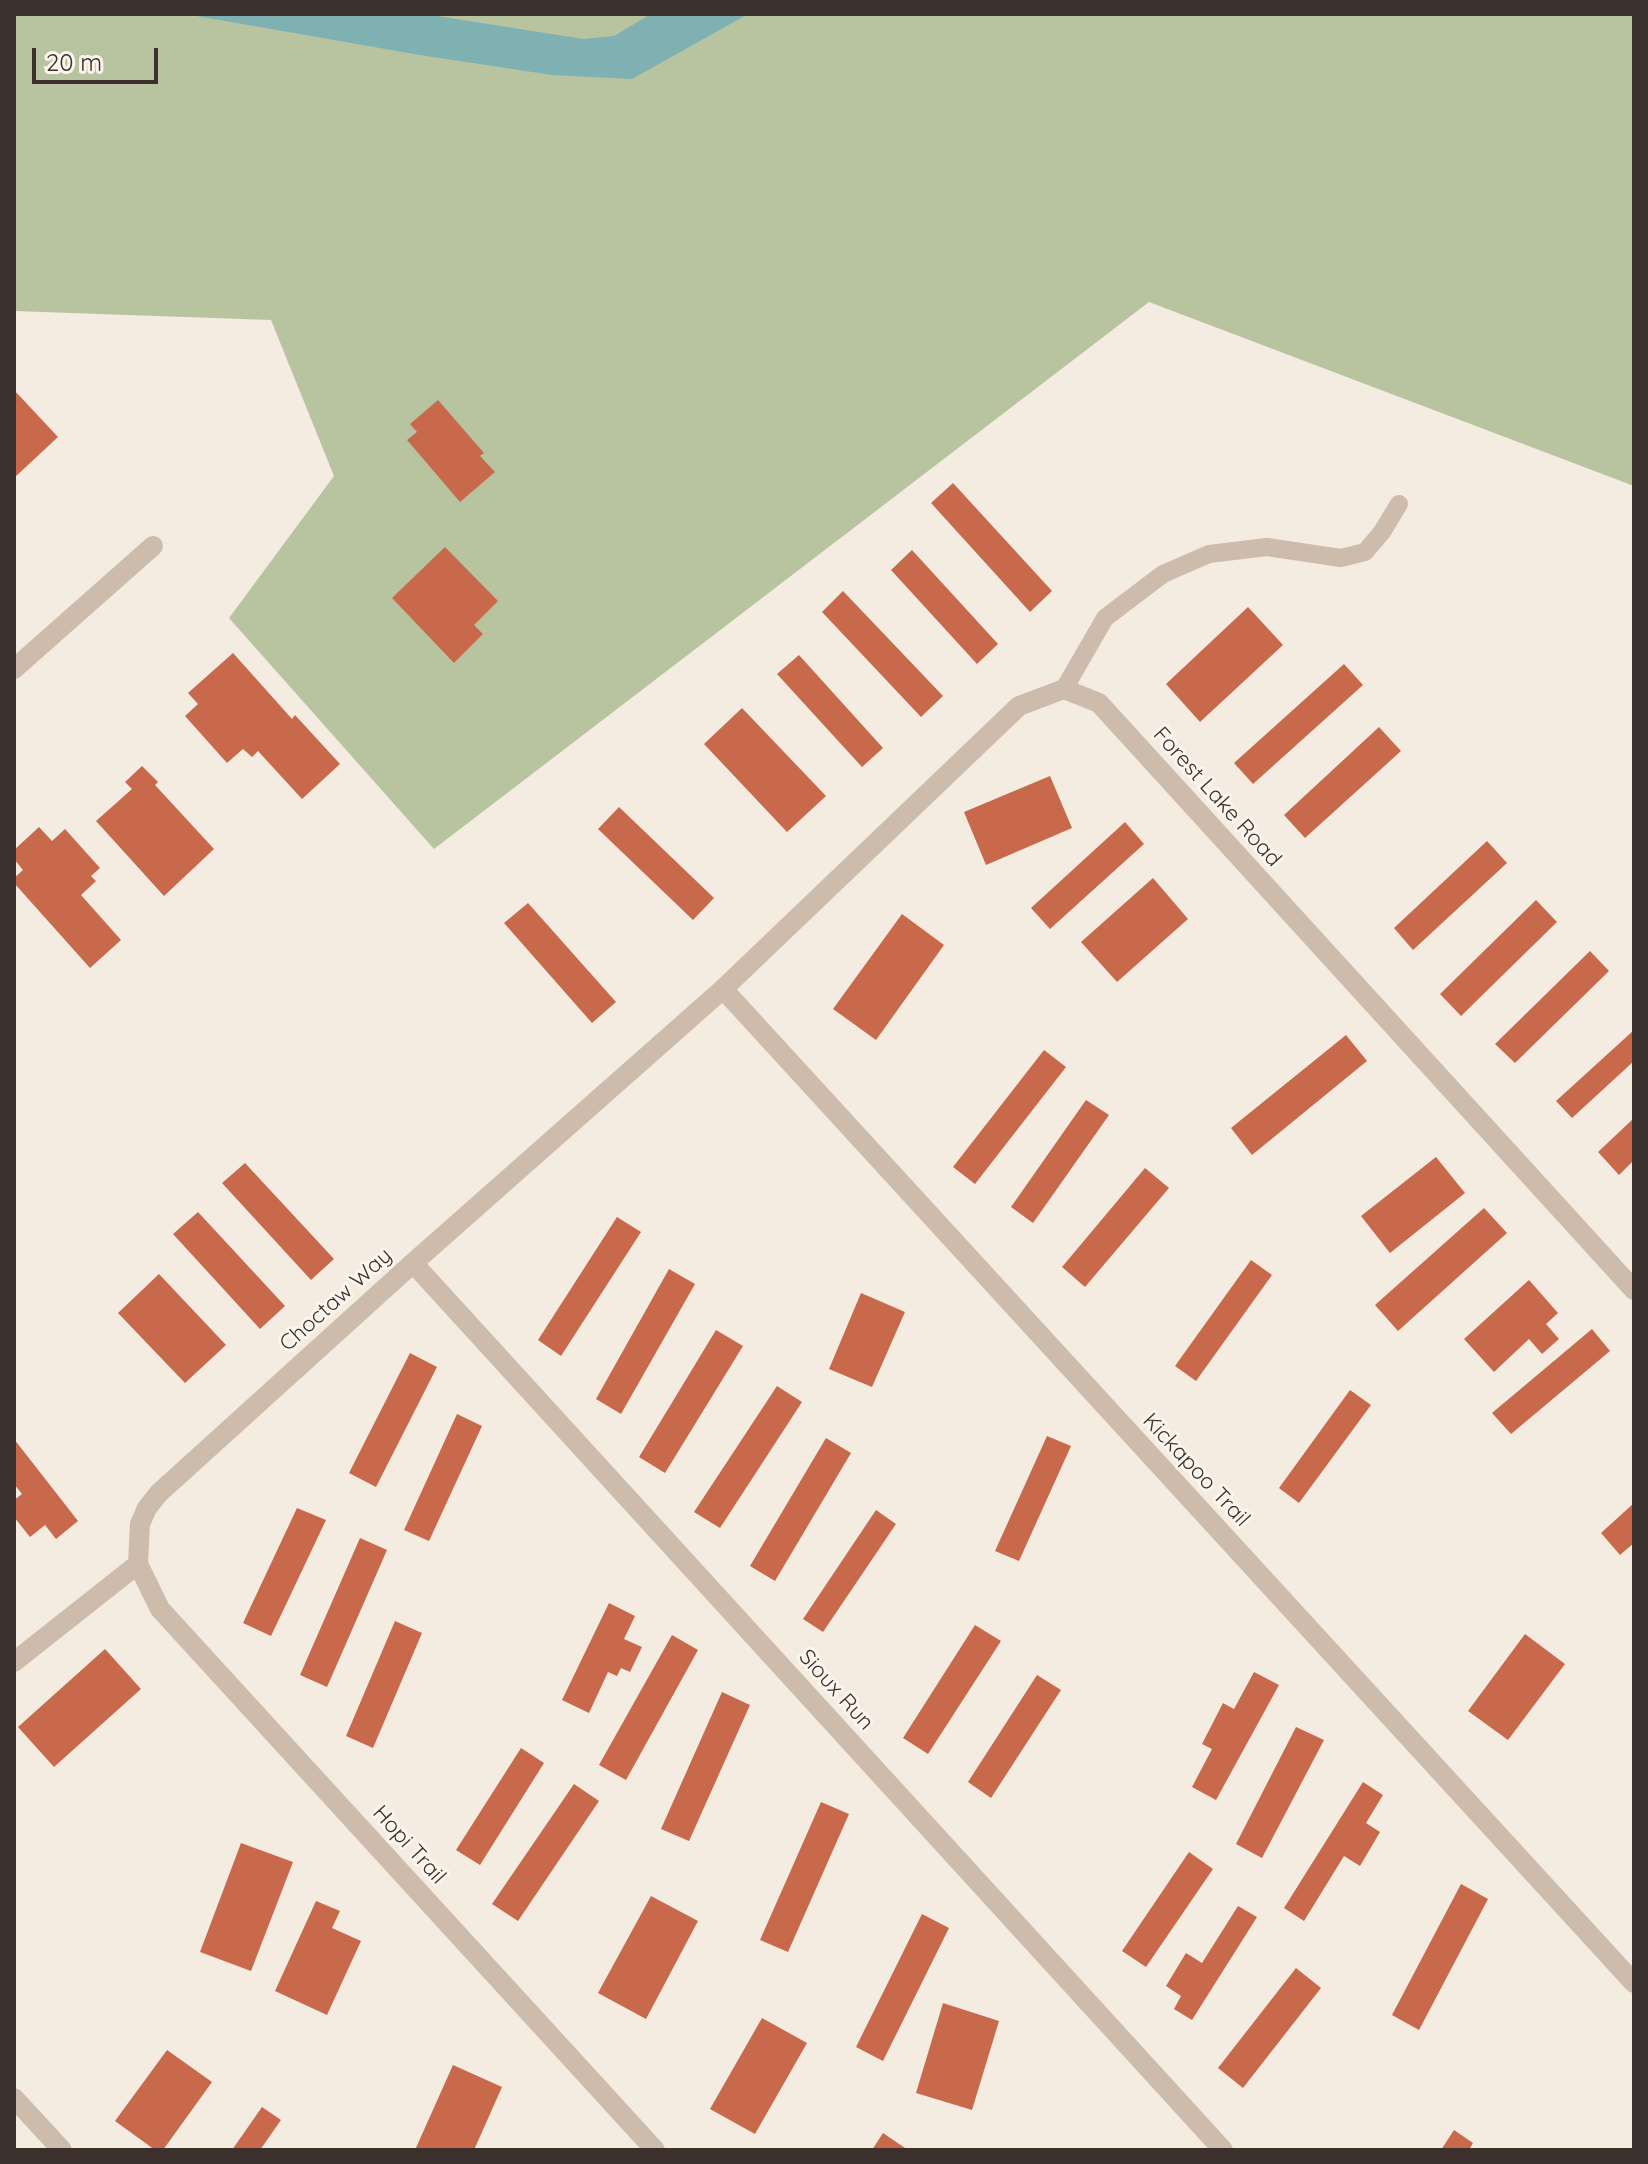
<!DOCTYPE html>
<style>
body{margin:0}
#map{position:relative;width:1648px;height:2164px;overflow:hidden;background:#f4ebe1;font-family:Quicksand,sans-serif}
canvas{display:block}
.frame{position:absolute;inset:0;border:16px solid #3b302b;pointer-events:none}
.scale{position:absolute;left:32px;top:48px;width:126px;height:36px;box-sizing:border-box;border:4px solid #3b302b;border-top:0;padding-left:10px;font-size:24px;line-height:28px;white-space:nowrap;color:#3b302b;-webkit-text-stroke:6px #fbf5ee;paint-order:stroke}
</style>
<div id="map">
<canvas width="1648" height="2164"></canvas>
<div class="frame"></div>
<div class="scale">20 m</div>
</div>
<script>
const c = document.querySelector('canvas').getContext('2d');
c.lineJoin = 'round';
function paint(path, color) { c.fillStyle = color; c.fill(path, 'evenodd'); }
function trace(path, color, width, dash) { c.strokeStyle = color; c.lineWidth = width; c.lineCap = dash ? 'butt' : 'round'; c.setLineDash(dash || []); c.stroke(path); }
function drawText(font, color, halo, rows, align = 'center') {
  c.font = font + ' Quicksand,sans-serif'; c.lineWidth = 6; c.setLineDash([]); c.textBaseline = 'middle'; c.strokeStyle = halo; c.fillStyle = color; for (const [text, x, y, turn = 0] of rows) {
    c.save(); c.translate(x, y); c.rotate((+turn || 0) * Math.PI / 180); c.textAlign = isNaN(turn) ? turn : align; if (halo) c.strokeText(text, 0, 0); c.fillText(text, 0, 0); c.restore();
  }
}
paint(new Path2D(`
 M14,14H1634V486L1149,302L434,849L229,618L334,476L271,320L14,311Z`), '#b8c4a0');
paint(new Path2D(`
 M185,14H424L584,39L614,36L651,14H748L632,79L552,75L420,55Z`), '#7fb0b2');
paint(new Path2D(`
 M14,390L58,437L14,478Z
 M438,400L484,453L480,456L495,472L460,502L407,440L417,432L410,424Z
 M953,483L1052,591L1030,612L931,503Z
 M445,547L498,601L474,625L483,634L454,663L392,598Z
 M912,550L998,644L977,664L891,570Z
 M843,591L943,696L921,717L822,612Z
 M1248,607L1283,645L1200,722L1166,684Z
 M233,653L292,719L295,715L340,764L302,799L258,751L252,757L243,749L227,763L185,716L198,704L188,693Z
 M799,655L883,748L862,767L777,674Z
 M1344,664L1363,685L1253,784L1234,763Z
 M742,708L826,796L787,832L704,744Z
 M1379,727L1401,751L1305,838L1284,815Z
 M142,766L158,782L155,785L214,849L164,896L96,821L132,789L125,782Z
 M1050,776L1072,828L986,865L964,812Z
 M619,807L714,898L693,920L598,829Z
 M1125,822L1144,844L1050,929L1031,908Z
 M39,827L52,841L65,829L100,868L91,876L96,881L81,895L121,940L90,968L14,883V878L23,870L14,859V850Z
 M1487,841L1507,863L1413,950L1394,928Z
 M1153,878L1188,919L1117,982L1081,942Z
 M1536,900L1557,922L1461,1016L1440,994Z
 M528,903L616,1002L592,1023L504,923Z
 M902,914L944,945L876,1040L833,1009Z
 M1590,951L1609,971L1515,1063L1495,1044Z
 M1634,1030V1061L1572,1118L1556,1101Z
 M1346,1035L1367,1061L1252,1155L1231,1128Z
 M1044,1050L1066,1067L975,1184L953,1167Z
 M1086,1100L1109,1115L1033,1223L1011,1207Z
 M1634,1118V1160L1619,1175L1598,1152Z
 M1436,1157L1465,1193L1390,1253L1361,1216Z
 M245,1163L334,1259L311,1280L222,1183Z
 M1145,1168L1169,1188L1085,1287L1062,1267Z
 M1484,1208L1507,1233L1398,1331L1375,1305Z
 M198,1212L285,1306L260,1329L173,1234Z
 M617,1217L641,1232L561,1356L538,1340Z
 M1251,1260L1272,1275L1196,1381L1175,1366Z
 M669,1269L695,1284L621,1414L596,1399Z
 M159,1274L226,1345L185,1383L118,1313Z
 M1529,1280L1558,1313L1546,1324L1559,1339L1542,1354L1529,1339L1494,1372L1464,1339Z
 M861,1293L905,1312L872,1387L829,1369Z
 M1592,1329L1610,1351L1511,1434L1492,1413Z
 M716,1330L743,1346L665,1473L639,1457Z
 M410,1353L437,1367L376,1487L349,1473Z
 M777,1386L802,1402L720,1528L694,1512Z
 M1350,1390L1371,1405L1299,1503L1279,1488Z
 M457,1414L482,1426L429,1541L404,1530Z
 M1047,1436L1071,1446L1019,1561L995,1551Z
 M826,1438L851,1453L775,1581L750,1566Z
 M14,1439L78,1521L56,1539L45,1525L30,1537L14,1517V1500L22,1494L14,1484Z
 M1634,1503V1543L1620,1555L1601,1533Z
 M297,1508L326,1520L271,1636L243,1623Z
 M876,1510L896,1524L823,1632L803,1619Z
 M360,1538L387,1550L327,1687L300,1675Z
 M609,1603L635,1616L624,1639L642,1647L630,1672L621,1668L617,1676L608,1672L589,1713L562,1700Z
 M395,1621L422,1633L373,1748L346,1736Z
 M975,1625L1001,1641L928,1754L903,1738Z
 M1525,1634L1565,1664L1508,1740L1468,1711Z
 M672,1635L698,1650L626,1780L599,1765Z
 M105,1649L141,1689L54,1767L18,1727Z
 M1254,1672L1279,1685L1216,1800L1192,1787L1212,1749L1202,1744L1223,1703L1234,1709Z
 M1037,1675L1061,1690L991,1798L968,1782Z
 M722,1692L750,1705L689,1841L661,1829Z
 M1296,1727L1324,1740L1262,1858L1236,1844Z
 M521,1748L544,1763L480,1865L456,1850Z
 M1363,1782L1383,1795L1366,1823L1380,1832L1360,1866L1344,1856L1304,1921L1284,1908Z
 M574,1784L599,1801L518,1921L492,1904Z
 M821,1802L849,1814L788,1952L760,1940Z
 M241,1843L293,1862L251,1971L200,1952Z
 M1189,1852L1213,1869L1146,1967L1122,1951Z
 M1461,1884L1488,1899L1419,2030L1392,2015Z
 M651,1896L698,1921L646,2019L598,1993Z
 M316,1901L340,1911L332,1928L361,1941L327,2015L275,1991Z
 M1238,1906L1257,1917L1192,2020L1174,2009L1181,1996L1166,1986L1186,1953L1202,1963Z
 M922,1914L949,1928L883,2061L856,2047Z
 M1296,1968L1321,1988L1243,2088L1218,2068Z
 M943,2003L999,2021L972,2110L916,2093Z
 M762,2018L807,2043L755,2134L710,2109Z
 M167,2050L212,2082L163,2150H155L115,2121Z
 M453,2065L502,2087L474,2150H415Z
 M262,2107L281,2120L260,2150H232Z
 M1454,2130L1473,2143L1469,2150H1441Z
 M883,2133L908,2150H872Z`), '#c8694b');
trace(new Path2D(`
 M1064,689L1105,618L1163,574L1209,554L1267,547L1341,558L1365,552L1382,532L1399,504`), '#cdbbac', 18);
trace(new Path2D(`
 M14,669L153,546
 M723,989L1634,1983
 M413,1263L1223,2150
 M14,1662L138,1564
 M14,2098L62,2150
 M655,2150L160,1609L138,1564L140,1524L147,1508L159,1493L413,1263L723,989L1019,706L1064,689L1099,703L1634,1290`), '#cdbbac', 20);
drawText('22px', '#3b302b', '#fbf5ee', [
 ["Forest Lake Road",1217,797,48],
 ["Choctaw Way",336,1300,-42],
 ["Kickapoo Trail",1196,1470,47],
 ["Sioux Run",836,1690,48],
 ["Hopi Trail",409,1845,48]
]);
</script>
